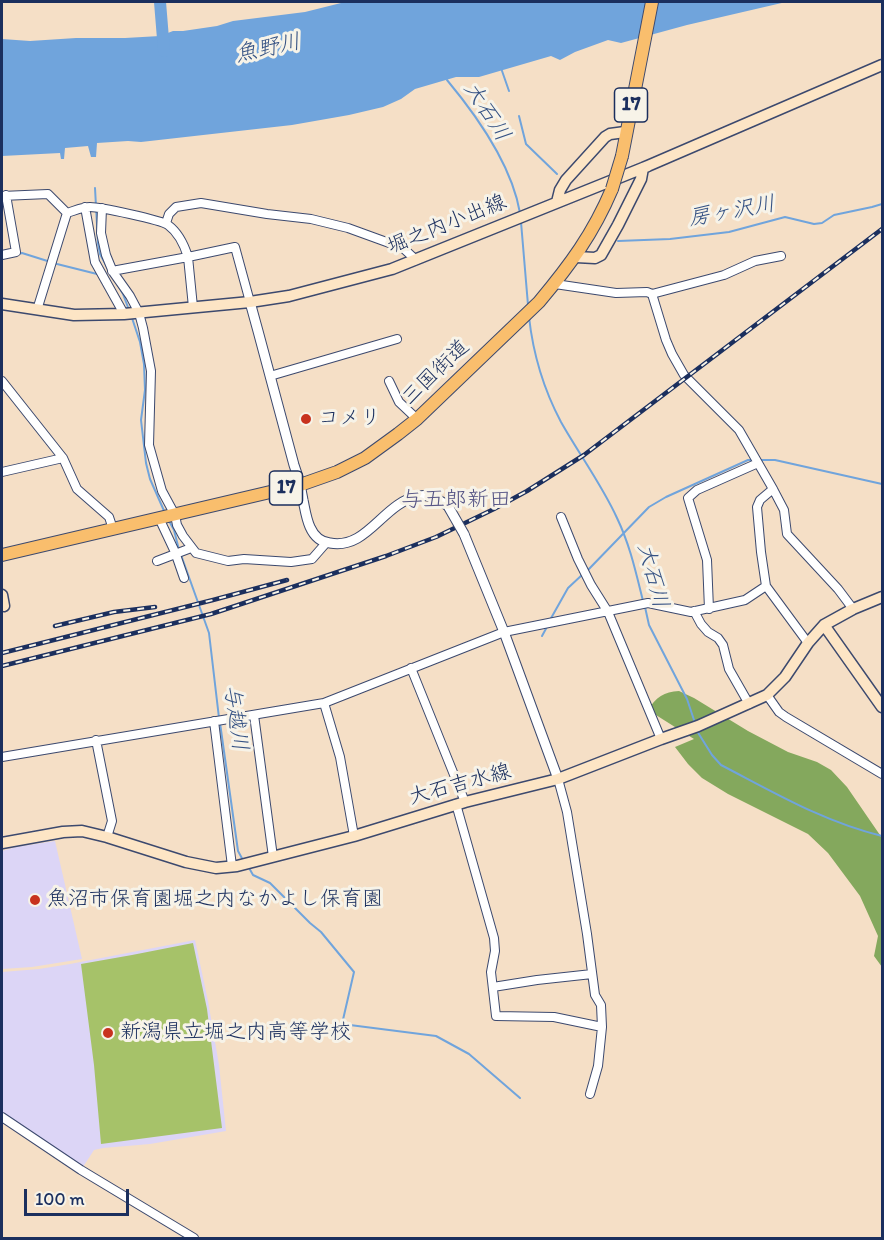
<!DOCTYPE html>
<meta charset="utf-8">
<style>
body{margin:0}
#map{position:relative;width:884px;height:1240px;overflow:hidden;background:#f5dfc6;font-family:Itim,sans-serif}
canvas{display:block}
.frame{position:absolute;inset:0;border:3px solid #1b2f5e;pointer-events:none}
.scale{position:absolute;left:24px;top:1189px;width:105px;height:27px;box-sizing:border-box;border:3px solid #1b2f5e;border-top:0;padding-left:8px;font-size:18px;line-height:21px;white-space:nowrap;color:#1b2f5e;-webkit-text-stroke:4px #f7f3e8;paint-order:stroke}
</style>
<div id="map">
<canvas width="884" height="1240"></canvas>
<div class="frame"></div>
<div class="scale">100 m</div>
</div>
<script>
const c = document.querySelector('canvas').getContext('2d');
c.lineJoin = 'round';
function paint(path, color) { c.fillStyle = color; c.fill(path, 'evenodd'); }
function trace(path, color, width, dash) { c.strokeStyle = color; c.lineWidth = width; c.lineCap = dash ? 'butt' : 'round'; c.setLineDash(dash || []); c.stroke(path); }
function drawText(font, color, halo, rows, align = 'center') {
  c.font = font + ' Itim,"Klee One",sans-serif'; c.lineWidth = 6; c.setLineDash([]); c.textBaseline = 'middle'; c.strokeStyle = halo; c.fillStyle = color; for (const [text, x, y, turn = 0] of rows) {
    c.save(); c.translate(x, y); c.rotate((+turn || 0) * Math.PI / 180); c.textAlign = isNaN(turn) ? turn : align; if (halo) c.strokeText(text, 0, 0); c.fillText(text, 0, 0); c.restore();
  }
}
paint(new Path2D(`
 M55,841L82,959L32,967L2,969V851L16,847Z
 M195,940L208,1001L219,1065L226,1131L150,1144L103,1148L94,1150L83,1167L2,1112V972L39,969L70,964Z`), '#dcd5f6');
paint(new Path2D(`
 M193,943L207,1009L222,1128L101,1144L94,1065L81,964L132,955Z`), '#a6c269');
paint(new Path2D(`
 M679,691L694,698L748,731L788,752L817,762L831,770L847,787L882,838V967L874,956L878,936L860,896L828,853L808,834L728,794L702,778L688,764L675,747L694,739L648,710C656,697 664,692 679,691Z`), '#84a85d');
paint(new Path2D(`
 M345,2H786L687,25L621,43L608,40L575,52L560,60L551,56L479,77H456L415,89L401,99L383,107L349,115L292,125L141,142L128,141L97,143L96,157H91L88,146L65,148L64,159H61L60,153L2,156V39L30,41L76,38H125L160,36L173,31H183L217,26L233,21L305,12Z`), '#70a4dc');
trace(new Path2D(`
 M501,68L509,91
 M447,80C477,116 512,166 520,213
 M519,116L526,144L557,174
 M95,188L98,243L100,254L107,267
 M521,222L528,305
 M618,241L670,239L729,232L785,217L814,224L822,223L834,215L872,207L882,204
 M16,255L22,253L57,264L97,274
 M116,282L123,294L129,310
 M529,317C533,353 544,390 561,422C579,454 602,485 617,518C630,545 636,573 643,601
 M132,318L140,342L144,364L145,390L141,420L146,463L150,479L165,513
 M760,460H775L882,484
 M169,521L174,530L179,550
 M181,555L209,633L219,718
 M587,571L649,507L666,497L748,460H754
 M645,607L649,625L687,699L695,723
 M550,620L568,588L583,574
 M542,636L548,625
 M220,723L238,851L244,862
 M697,731L712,755L721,765C775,793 824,822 882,836
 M248,866L253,875L270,883L310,923L321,932L354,972L342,1024L436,1036L469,1054L520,1098`), '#70a4dc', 2);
trace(new Path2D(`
 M160,2L164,51`), '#70a4dc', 12);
const minor = new Path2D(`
 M2,196L48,194L67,213C74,211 82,207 90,207C100,207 161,220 168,225C179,233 184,244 188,257L235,247L250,302
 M85,207L95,262L124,314
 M102,208L101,233L106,255L113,272L130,296L139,313L143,328L151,371L149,445L162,491L175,515L177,525L183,536L196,553L228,561L244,559L291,562L312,559L326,543
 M166,223L169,214L176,207L201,203L267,214L311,219L348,228L403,248L416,260
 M2,255L16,252L6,195
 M112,271L188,257L193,307
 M555,284L616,293L647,292L652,294L666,340L672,354L684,375L739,430L773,489L784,510L787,534L838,589L853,609
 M652,294L724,275L755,261L781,256
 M37,310L67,213
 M270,376L397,339
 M2,381L63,458L77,489L109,517L113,529
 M389,381L399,402L417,419
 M2,472L63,458
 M773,489L760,500L757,507L761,552L766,586L808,643
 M561,517L578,559L591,585L608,612L661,739
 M159,518L175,552L184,578
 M157,561L191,548
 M709,609L707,560L688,498L697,490L758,463
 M694,611L701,624L708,632L718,638L723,645L729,669L749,704
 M411,668L465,802
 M767,695L779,712L786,717L882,774
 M324,703L340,757L354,836
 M254,715L273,857
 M214,721L232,866
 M96,740L112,821L107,837
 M2,757L324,703L504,632L648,603L691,612L745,600L766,586
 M558,779L567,812L587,934L595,995L601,1005L602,1027L598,1066L590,1094
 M456,804L494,938L495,951L491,972L496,1016L554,1017L602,1027
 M493,987L537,980L592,974
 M2,1117L81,1170L194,1238`);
const tertiary = new Path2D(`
 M250,302C265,356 279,410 294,465C298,476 301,488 303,500C305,509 306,518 310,527C314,536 320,542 330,543C368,550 383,502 419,496C431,494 439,500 448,506
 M464,534L504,632L558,779`);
const secondary = new Path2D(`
 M557,202L560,190L566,180L605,137L610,134L625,132
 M576,257L595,258L601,255L618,225L641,179L643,168L648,166
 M2,304L74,315L124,314L250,302L289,296L392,269L643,168L882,65
 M2,595L4,606
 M824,625L882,707
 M2,843L63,832L82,831L107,837L186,862L216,868L237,866L354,836L465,802L558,779L661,739L698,726L767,695L785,677L808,643L824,625L853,609L882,597`);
const trunk = new Path2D(`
 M622,156L652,2
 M2,555L300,485L337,472L365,458L398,434L417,419L539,302C570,265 593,234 612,189`);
trace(minor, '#3c496e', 10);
trace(tertiary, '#3c496e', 11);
trace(secondary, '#3c496e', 13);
trace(trunk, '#3c496e', 14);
trace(minor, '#fff', 8);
trace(tertiary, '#fff', 9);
trace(secondary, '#fde5c5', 10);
trace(trunk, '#f9be6d', 12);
const rail = new Path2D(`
 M55,626L114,612L155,607
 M2,653L213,600L287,580
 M2,666L211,614L386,556L436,537L494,509L527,491L584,455L882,229`);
trace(rail, '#1b2f5e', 4.5);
trace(rail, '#f7f3e8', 2, [7]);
const tertiaryBridge = new Path2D(`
 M448,506L464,534`);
const trunkBridge = new Path2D(`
 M612,189L622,156`);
trace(tertiaryBridge, '#3c496e', 11, []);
trace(trunkBridge, '#3c496e', 14, []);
trace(tertiaryBridge, '#fff', 9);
trace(trunkBridge, '#f9be6d', 12);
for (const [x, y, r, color] of [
 [306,419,6,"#c8321e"],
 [35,900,6,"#c8321e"],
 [108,1033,6,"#c8321e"]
]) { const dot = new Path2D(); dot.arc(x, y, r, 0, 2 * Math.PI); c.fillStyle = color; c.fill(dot); trace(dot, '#f7f3e8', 2); }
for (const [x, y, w] of [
 [631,105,33],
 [286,488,33]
]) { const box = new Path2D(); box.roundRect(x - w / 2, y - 17, w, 34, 4.5); c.fillStyle = '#f7f3e8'; c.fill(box); trace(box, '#1b2f5e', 1.5); }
drawText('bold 20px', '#1b2f5e', null, [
 ["17",631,105],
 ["17",286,488]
]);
drawText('21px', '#1b2f5e', '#f7f3e8', [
 ["堀之内小出線",447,225,-22],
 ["三国街道",436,373,-44],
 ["大石吉水線",460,785,-15]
]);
drawText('21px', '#1b2f5e', '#f7f3e8', [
 ["コメリ",318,419],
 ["魚沼市保育園堀之内なかよし保育園",47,900],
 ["新潟県立堀之内高等学校",120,1033]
], 'left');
drawText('italic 22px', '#355284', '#f7f3e8', [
 ["魚野川",268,49,-12],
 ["大石川",486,112,57],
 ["房ヶ沢川",732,212,-10],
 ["大石川",652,576,75],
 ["与越川",235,718,82]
]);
drawText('22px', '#575686', '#f7f3e8', [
 ["与五郎新田",456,500]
]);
</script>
